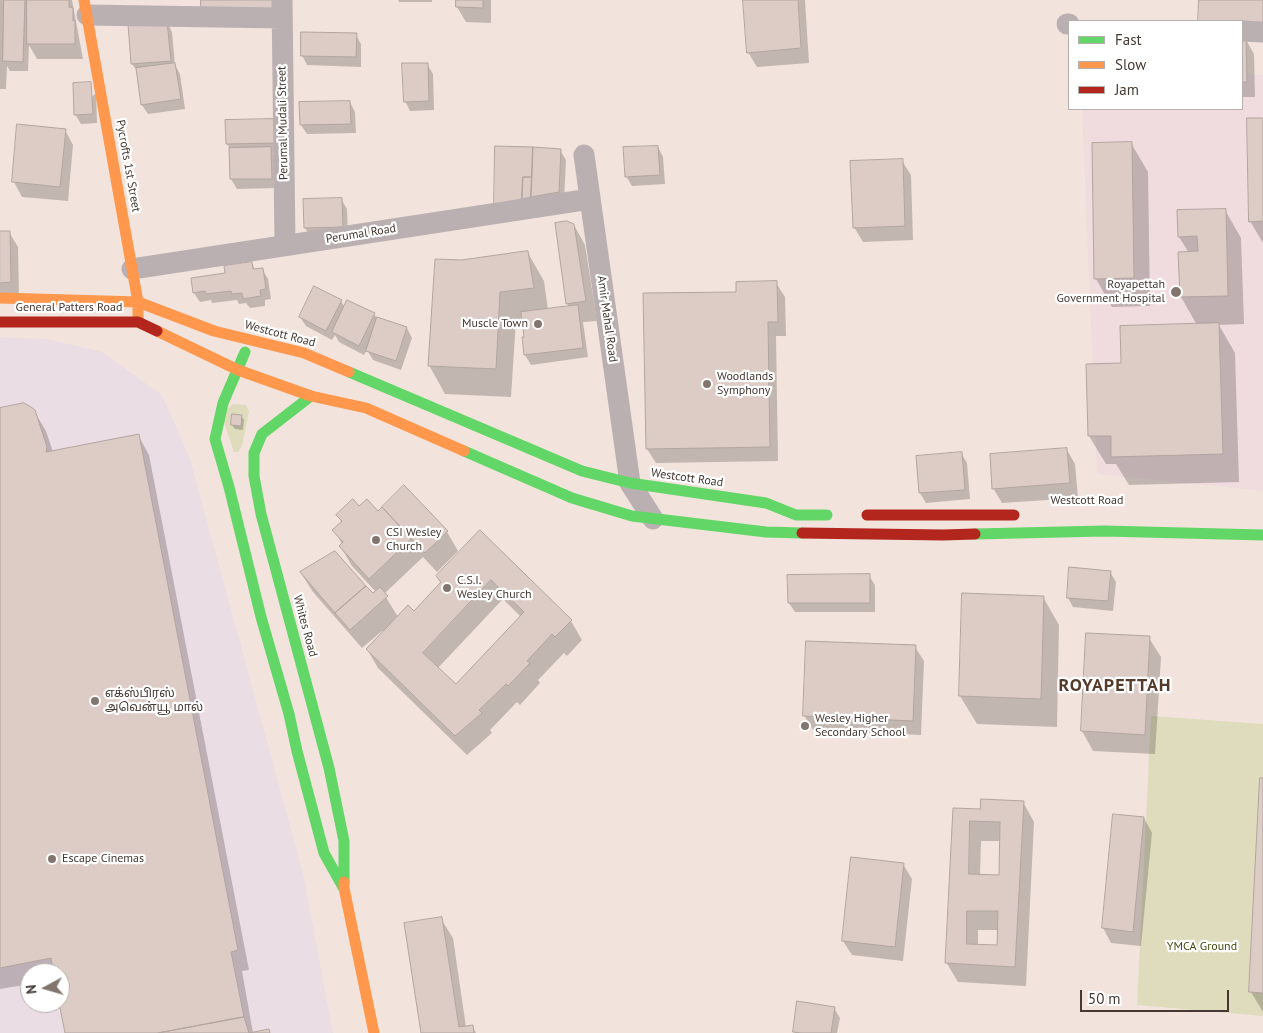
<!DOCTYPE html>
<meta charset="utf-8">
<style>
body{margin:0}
#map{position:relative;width:1263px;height:1033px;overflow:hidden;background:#f2e4dc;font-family:"PT Sans",sans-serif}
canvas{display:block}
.legend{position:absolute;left:1068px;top:20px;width:175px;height:90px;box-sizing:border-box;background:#fff;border:1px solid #b5b0ad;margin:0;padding:6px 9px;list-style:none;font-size:15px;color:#453932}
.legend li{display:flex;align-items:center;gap:10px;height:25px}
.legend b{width:25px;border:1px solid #b5b0ad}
.north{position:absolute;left:20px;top:963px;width:50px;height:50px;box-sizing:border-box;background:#fff;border:1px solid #b5b0ad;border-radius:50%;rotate:264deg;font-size:14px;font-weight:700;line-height:20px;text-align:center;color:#453932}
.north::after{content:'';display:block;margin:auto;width:18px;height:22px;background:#82756e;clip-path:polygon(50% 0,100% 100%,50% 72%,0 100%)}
.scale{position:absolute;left:1080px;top:990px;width:149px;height:22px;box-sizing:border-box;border:2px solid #453932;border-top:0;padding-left:6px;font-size:15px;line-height:18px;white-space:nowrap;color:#453932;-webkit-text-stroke:4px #fff;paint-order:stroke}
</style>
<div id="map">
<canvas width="1263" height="1033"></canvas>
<ul class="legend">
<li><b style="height:6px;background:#63d668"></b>Fast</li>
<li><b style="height:6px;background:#ff974d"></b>Slow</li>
<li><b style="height:6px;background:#b3261e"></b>Jam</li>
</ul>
<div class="north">N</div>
<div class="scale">50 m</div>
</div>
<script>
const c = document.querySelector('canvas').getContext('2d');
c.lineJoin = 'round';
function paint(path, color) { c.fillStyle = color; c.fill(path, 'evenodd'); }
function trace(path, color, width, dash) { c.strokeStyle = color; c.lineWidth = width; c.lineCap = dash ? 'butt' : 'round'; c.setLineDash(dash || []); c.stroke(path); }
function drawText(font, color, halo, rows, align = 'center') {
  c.font = font + ' "PT Sans","Noto Sans Tamil",sans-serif'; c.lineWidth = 4.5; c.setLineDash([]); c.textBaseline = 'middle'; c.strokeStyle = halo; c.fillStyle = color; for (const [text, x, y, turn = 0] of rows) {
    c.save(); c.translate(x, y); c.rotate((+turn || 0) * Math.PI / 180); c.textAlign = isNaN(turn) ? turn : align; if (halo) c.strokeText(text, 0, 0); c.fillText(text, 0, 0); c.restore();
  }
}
paint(new Path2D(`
 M0,337L47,339L102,352L162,395L190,459L303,873L333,1033H0ZM30,973H60V1003H30Z`), '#ebdde4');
paint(new Path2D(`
 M1242,74L1263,75V491L1097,474L1082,109H1242Z`), '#f0dcde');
paint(new Path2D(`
 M233,404L246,405L249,411L242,446L238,452H234L221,414Z
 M1151,716L1263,724V1016L1137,1005Z`), '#dfdcbd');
paint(new Path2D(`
 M0,0H27L28,3V0H72L83,59H37L29,45L28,71H10L7,66L6,89H0Z
 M398,0H432V2H399Z
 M458,0H491V23L466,22L457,7Z
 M744,0H805L809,63L757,67L748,52Z
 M1200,0H1263L1245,38L1254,54L1255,97H1242V21H1199Z
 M167,22L172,32L175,65L180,74L185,109L148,114L142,105L138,72L132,64Z
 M356,35L361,44V67L307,65L302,55Z
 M427,64L433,74L434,110L410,111L405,101Z
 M96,93L97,123L81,124L75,114Z
 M350,102L355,112L356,133L307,134L301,125Z
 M1263,119V243L1250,221Z
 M274,121L280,153H273L276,158L277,188L237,189L231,179V150L227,144Z
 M65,130L73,145L68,201L22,197L14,182Z
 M1131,143L1148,172L1150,306L1112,307L1096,279Z
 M658,147L663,157L665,184L632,186L626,176Z
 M560,150L566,160L564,201L501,215Z
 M902,161L911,175L913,240L863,242L854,227Z
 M341,199L347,209L348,236L311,237L305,228Z
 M1225,210L1241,238L1244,324L1219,325L1235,353L1239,482L1129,485L1116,464H1106L1089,436L1122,364L1197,325L1181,297L1189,253L1179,237Z
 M574,225L585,245L597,321L583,322L588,357L531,365L525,355L523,338H526L523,319L516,320L511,397L445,394L429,365L461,261L528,253L544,281L548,310L569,307L567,303Z
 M0,232H9L18,247L19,297H0Z
 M252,263L255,270L262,269L268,279L271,299L265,300V306L250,308L246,303L239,304L237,300L212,303L211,300L200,302L194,293L227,274Z
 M776,283L785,297L786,336H776L778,461L656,463L647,449L738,293Z
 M341,301L345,308L374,314L378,320L407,328L412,338L401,370L373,360L367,350L364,355L339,342L335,335L332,340L306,326L300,317Z
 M0,409L34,411L46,431L53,452L138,435L149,455L249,970L242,971L253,1033H66L60,973H30V984L0,989Z
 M241,416L244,420L243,430L235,429L232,425Z
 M1067,450L1075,464L1078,498L1002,503L993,488Z
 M961,453L967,463L970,499L926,503L920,493L917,457Z
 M404,487L447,532L458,551L437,572L423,557L384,594L398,617L414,613L441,584L437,577L480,532L571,621L582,640L567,656L564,653L538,680L540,683L520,705L517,702L490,730L492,733L467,755L378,668L367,649L383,632L382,631L362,648L313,592L301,573L372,595L376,592L352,566L340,546L342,544L334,530L342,523L337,515L359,508L378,513ZM503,599L521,617L456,686L437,669Z
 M1110,572L1116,582L1113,611L1073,607L1068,598Z
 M869,576L875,585V612H795L789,603Z
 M963,595L1043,597L1059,625L1057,727L977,724L960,696Z
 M1087,634L1149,638L1161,657L1155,754L1093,751L1082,731Z
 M915,647L924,661L921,735L813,730L804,715Z
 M1261,780H1263V1012L1251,992Z
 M1023,802L1034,822L1026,986L958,982L946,962L954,809L981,811ZM981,841H1001L1000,876H980ZM978,930H999L998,946H978Z
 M1144,818L1152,833L1141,946L1111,943L1103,928Z
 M903,864L912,879L903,961L852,955L843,941Z
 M441,919L453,938L466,1027L472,1026L476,1033H422Z
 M834,1008L840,1018L837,1033H795L794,1031Z`), '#0003');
const building = new Path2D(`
 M4,0H25L23,62L3,61Z
 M27,0H69V7L73,8V21L75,20V44H27Z
 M201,0H276V12L201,11Z
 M456,0H483V8L456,7Z
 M743,0H798L801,48L747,53Z
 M1199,0H1263V25L1242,21H1198Z
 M167,21L171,61L131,64L128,24Z
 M301,32L357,33L356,57L301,56Z
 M1246,38L1247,82H1242V39Z
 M175,63L181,99L141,105L136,68Z
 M402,63H428L429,101L404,102Z
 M91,82L93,114L74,115L73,83Z
 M350,101L351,124L300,125L299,102Z
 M1247,118H1263V221L1249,222Z
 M275,119V143L226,144L225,120Z
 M17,124L66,129L60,187L12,182Z
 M1132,142L1134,278L1094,279L1092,143Z
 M495,146L533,147L532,177H523L522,199L494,205Z
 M658,146L660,175L625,177L623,147Z
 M271,147L272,179H230L229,148Z
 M533,147L561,149L559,192L531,197Z
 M903,159L905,226L853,228L850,161Z
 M523,177H532L531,197L522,199Z
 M342,198L343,227L304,228L303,199Z
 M1226,209L1228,296L1180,297L1178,252L1198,251L1197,236L1178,237L1177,210Z
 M567,221L574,224L586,301L566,304L555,223Z
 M0,231H10L11,282L0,283Z
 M528,251L534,288L500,292L496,369L428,366L435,259L461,260Z
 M252,262L253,269L263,268L266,289L260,290L261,296L243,299L242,293L232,294L231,291L206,294L205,291L193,293L191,278L225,273L224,266Z
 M777,281L778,322H768L770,447L646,449L643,293L736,292V282Z
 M314,286L342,300L326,331L299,317Z
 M347,300L375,313L359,346L332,332Z
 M578,305L583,348L524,355L522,337H524L521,312Z
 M377,317L407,327L396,361L366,351Z
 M1219,323L1223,454L1111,457V436H1088L1086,364L1121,363L1120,326Z
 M24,403L31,407L35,410L47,447L46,452L139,434L238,950L231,952L244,1017L158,1033H65L59,1003L60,973H54L51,958L0,968V408Z
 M232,414L242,415L241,426L231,425Z
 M1067,448L1070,483L992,489L990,454Z
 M962,452L965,490L919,493L916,456Z
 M404,485L448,531L425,553L382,507Z
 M353,499L359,506L367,499L378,511L382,507L411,539L369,579L339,546L343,542L332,530L342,521L336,515Z
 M480,530L572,620L555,637L552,634L527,661L530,663L508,686L506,684L479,710L482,713L455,736L366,649L408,605L414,611L441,582L436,576ZM491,580L524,612L456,684L423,653Z
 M335,551L366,586L335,613L300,572Z
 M1069,567L1111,571L1108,601L1067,598Z
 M870,574V603H788L787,575Z
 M366,586L373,593L380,587L388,596L350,630L335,613Z
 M962,593L1044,596L1041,699L959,696Z
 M1086,633L1150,636L1145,735L1081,731Z
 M806,641L916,645L913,721L803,716Z
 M1260,778H1263V993L1249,992Z
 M981,799L1024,801L1015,967L945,963L953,808L980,809ZM970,821L1000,822L999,875L969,874ZM967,911H998L997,945L967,944Z
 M1113,814L1144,817L1133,932L1102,928Z
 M851,857L904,863L895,947L842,941Z
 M442,917L459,1027L473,1025L474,1033H421L404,923Z
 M797,1001L835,1007L831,1033H801L793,1032Z
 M244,1017L249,1033L269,1029L270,1033H158Z`);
paint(building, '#ddccc5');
trace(building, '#b2a5a0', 1);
trace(new Path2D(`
 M282,0L285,245
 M87,15L281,18
 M1067,24H1069
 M1242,31L1263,32
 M584,155L630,483L653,519
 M132,269L590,199`), '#bbb0b1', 21);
trace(new Path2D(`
 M245,352L223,403L215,439L229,487L261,617L289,714L297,751L324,853L343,887
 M349,372L582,471L630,483L766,503L796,515H827
 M311,396L262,434L254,453V476L261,514L329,768L344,841V882
 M464,451L572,498L632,516L766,532L802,533
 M975,534L1104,531L1263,535`), '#63d668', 11);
trace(new Path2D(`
 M84,0L138,302V319
 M0,298L138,302L214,331L304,353L349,372
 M157,331L238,370L311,396L366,408L464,451
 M344,882V888L374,1033`), '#ff974d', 11);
trace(new Path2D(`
 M0,322H138L157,331
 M867,515H1014
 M802,533L943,535L975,534`), '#b3261e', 11);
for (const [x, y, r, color] of [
 [1176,292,6,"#82756e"],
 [538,324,5,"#82756e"],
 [707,384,5,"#82756e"],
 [376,540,5,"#82756e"],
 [447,588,5,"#82756e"],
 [95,701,5,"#82756e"],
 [805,726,5,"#82756e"],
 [52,859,5,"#82756e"]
]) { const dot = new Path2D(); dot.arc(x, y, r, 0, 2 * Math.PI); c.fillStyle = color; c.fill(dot); trace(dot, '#fff', 2); }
drawText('12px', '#453932', '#fff', [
 ["Perumal Mudali Street",283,123,-91],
 ["Pycrofts 1st Street",128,166,80],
 ["Perumal Road",361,234,-9],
 ["General Patters Road",69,308],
 ["Amir Mahal Road",607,319,82],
 ["Westcott Road",280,334,15],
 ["Westcott Road",687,478,8],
 ["Westcott Road",1087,501],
 ["Whites Road",305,626,75]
]);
drawText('12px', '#453932', '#fff', [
 ["Royapettah",1165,285,"right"],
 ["Government Hospital",1165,299,"right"],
 ["Muscle Town",528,324,"right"],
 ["Woodlands",717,377],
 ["Symphony",717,391],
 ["CSI Wesley",386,533],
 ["Church",386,547],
 ["C.S.I.",457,581],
 ["Wesley Church",457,595],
 ["எக்ஸ்பிரஸ்",105,694],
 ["அவென்யூ மால்",105,708],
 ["Wesley Higher",815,719],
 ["Secondary School",815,733],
 ["Escape Cinemas",62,859]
], 'left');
drawText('12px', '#484b11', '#fff', [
 ["YMCA Ground",1202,947]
]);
c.letterSpacing = '1px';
drawText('bold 18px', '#543b2c', '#fff', [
 ["ROYAPETTAH",1115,686]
]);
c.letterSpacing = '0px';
</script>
